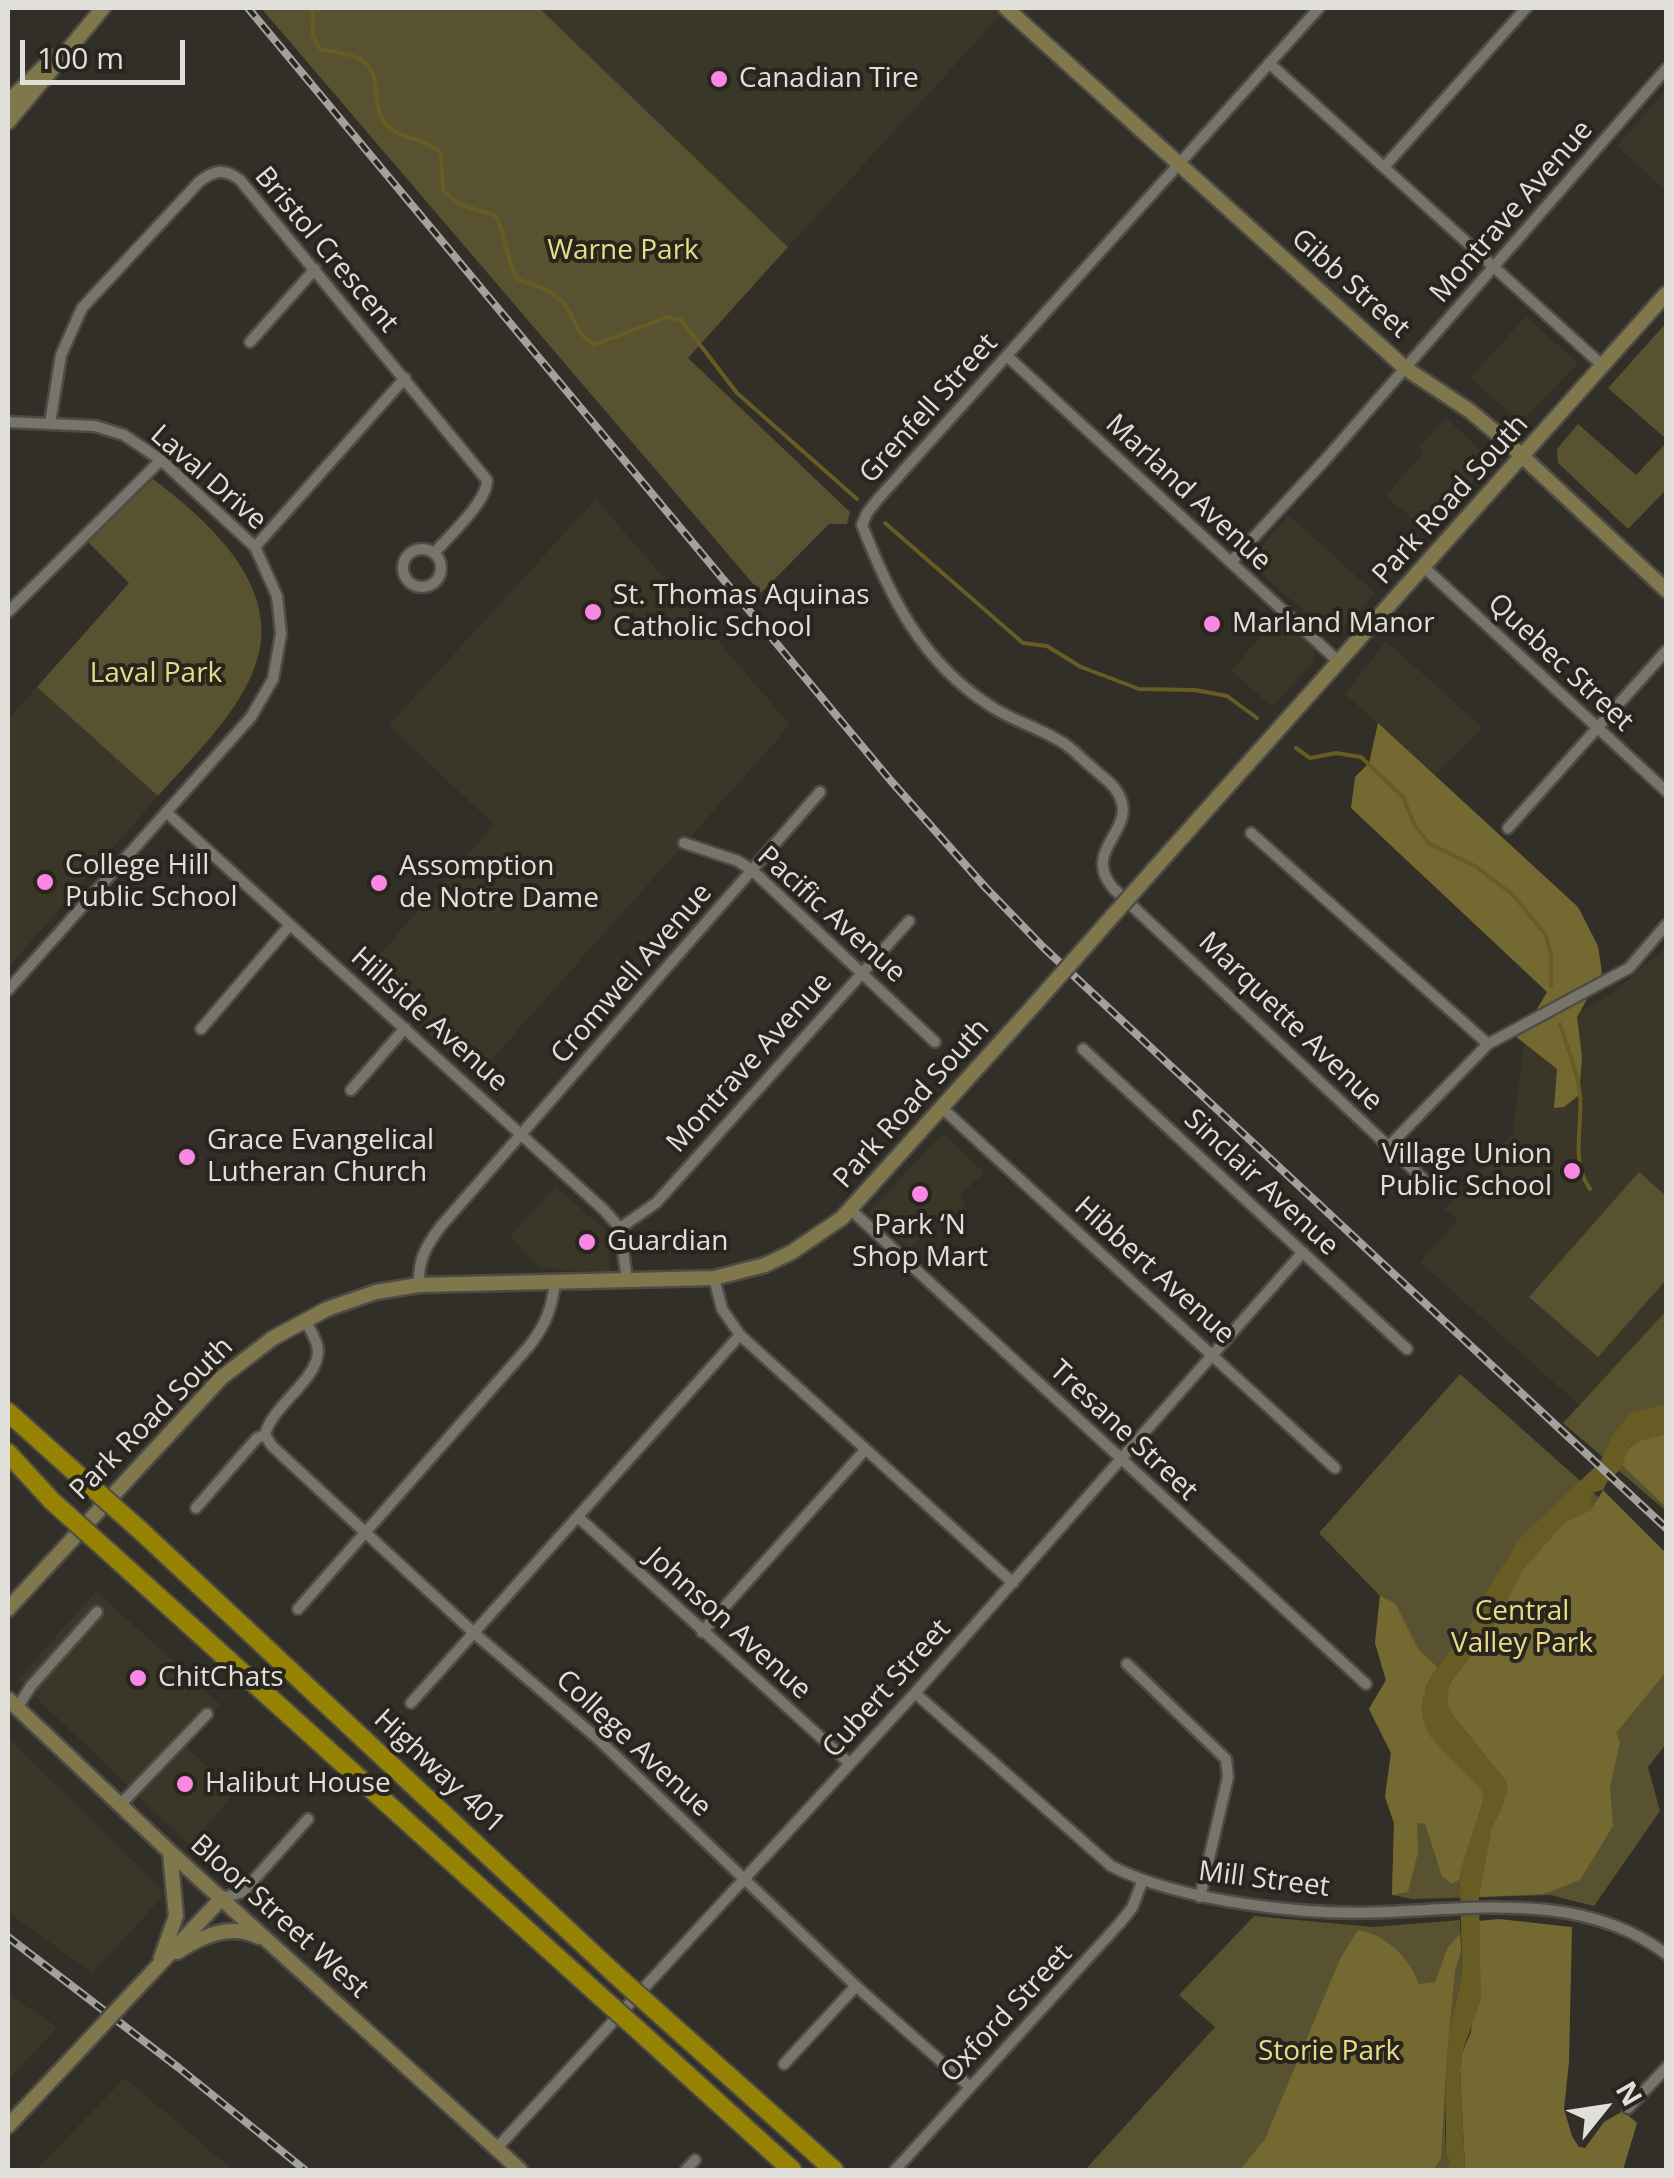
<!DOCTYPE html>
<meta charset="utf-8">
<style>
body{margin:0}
#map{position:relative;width:1674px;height:2178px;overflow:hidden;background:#312f27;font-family:"Open Sans",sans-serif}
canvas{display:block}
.frame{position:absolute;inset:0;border:10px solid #e0dfda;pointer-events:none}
.north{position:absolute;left:1554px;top:2058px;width:100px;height:100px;-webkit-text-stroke:8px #27251e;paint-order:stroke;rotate:60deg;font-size:28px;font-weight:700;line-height:40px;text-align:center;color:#e0dfda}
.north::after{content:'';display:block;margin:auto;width:35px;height:45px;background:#e0dfda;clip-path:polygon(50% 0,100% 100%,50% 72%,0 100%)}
.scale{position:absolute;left:20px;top:40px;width:165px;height:45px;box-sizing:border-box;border:5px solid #e0dfda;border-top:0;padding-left:12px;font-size:30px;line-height:35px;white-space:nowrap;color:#e0dfda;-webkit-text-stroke:8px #27251e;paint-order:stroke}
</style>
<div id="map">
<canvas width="1674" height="2178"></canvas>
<div class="frame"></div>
<div class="north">N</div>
<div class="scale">100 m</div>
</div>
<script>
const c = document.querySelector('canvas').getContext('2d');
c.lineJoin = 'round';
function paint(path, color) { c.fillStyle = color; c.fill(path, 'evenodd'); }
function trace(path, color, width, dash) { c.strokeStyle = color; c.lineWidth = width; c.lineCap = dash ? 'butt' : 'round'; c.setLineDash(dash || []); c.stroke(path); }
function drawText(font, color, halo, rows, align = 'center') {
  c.font = font + ' "Open Sans",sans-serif'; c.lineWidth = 8; c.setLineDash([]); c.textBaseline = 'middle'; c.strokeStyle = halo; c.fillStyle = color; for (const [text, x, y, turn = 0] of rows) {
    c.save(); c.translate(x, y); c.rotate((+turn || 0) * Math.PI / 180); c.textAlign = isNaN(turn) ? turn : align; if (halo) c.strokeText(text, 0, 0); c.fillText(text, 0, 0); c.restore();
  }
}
paint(new Path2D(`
 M539,8H1007L788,247Z
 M1666,90V191L1617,146Z
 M1526,316L1578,363L1527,416H1513L1470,378Z
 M1446,418L1483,453L1486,467L1427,532L1386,496L1423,452L1419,447Z
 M596,499L790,725L476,1077L363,973L494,825L389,725Z
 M1288,515L1375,593L1335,638L1248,562Z
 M1280,616L1314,649V661L1272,707L1231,670Z
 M1386,641L1483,728L1434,775L1345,694Z
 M37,687L158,796L8,968V719Z
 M1666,947V1312L1579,1405L1420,1262L1458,1220L1444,1209L1513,1133L1524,1041L1613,993Z
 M943,1133L984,1173L959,1196L966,1204L953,1218L944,1212L910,1249L869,1212Z
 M556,1186L609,1234V1272L540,1268L510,1236Z
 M96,1591L220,1704L185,1746L235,1792L190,1846L18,1680Z
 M8,1738L166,1893L92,1973L8,1912Z
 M8,1994L57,2027L8,2080Z
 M125,2078L233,2170H35Z`), '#3a3729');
paint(new Path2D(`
 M261,8H539L788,247L688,358L850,512L847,524H829L761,593Z
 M1666,323V439L1608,388Z
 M1578,424L1636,475L1666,443V490L1628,529L1558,463L1557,449Z
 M153,479C211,523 289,592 252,674C232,720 191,759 158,796L37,687L129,583L87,541Z
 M1639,1172L1666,1196V1280L1598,1357L1529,1297Z
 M1666,1311V1511L1563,1423Z
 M1460,1374L1666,1557V1744L1648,1767L1660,1811L1594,1906L1550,1895L1412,1899L1392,1895L1394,1823L1385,1797L1391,1753L1369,1709L1386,1680L1375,1643L1380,1596L1319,1533Z
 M1254,1916L1373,1927L1460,1920L1462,1974L1449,2032L1445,2127L1446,2153L1450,2163L1446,2170H1085L1215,2027L1179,1995Z`), '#595230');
paint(new Path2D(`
 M1378,723L1578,907L1598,946L1602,973L1577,1017L1582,1057L1579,1095L1564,1107L1554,1108L1557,1069L1510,1032L1527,1026L1547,992L1351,808L1355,777L1369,763Z
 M1666,1434V1507L1623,1466C1625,1440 1645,1439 1666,1434Z
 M1603,1490L1666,1553V1672L1616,1733L1620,1741L1610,1787L1613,1826L1580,1880L1544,1894L1479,1897L1491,1830L1504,1802L1506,1781L1452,1714L1447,1703L1449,1685L1524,1568L1566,1521L1591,1510Z
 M1380,1596L1395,1603L1418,1649L1437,1667L1425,1688L1430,1736L1481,1789L1484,1797L1459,1880L1452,1884L1442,1876L1425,1824L1417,1823L1418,1852L1408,1892L1392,1895L1394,1823L1385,1797L1391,1753L1369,1709L1386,1680L1375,1643Z
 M1499,1919L1572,1927L1569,2062L1564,2109L1572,2136L1579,2147L1585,2148L1604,2122L1623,2111L1637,2123L1623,2170H1465L1460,2069L1462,2053L1471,2032L1478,1921Z
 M1358,1930C1386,1935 1408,1956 1419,1984L1435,1982L1448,1947L1460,1934L1461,1951L1455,1970L1446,2069L1441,2159L1433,2170H1240L1265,2139L1340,1959Z`), '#746931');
paint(new Path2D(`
 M1666,1404V1434L1635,1442L1628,1447L1621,1469L1607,1482L1603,1490L1591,1493L1592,1510L1566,1521L1524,1568L1494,1626L1449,1685L1447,1703L1452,1715L1506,1781L1508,1790L1491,1830L1479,1897L1481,1999L1462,2053L1460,2068L1465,2170H1446L1450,2163L1446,2153V2069L1449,2032L1462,1974L1460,1872L1484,1797L1481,1789C1466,1772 1446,1756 1432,1738C1402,1698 1446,1659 1467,1629C1476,1615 1481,1600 1489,1587C1498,1570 1510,1559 1517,1541L1600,1462L1611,1438L1630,1413Z`), '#675c24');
trace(new Path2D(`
 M312,8L313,36L320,49C332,52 349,53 360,59C387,74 366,109 391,129C405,140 423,137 441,153L443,191L459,204L496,216C507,238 506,258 517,279C537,286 560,292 570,313C578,328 579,334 593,345L668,317L681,320L737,393L857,499
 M885,523L1023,643L1047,646L1081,667L1139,689L1195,690L1227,696L1257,718
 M1296,748L1310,758L1336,753L1361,757L1403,797L1415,826L1430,844L1475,866L1512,894L1546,935L1551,955V986
 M1560,1024C1567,1047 1577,1070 1580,1094C1583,1126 1570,1161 1590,1189`), '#675c24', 4);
const minor = new Path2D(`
 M1319,8L878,499L867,513L862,525C890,597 922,662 989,705C1012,721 1041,728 1065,744C1075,751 1084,761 1094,769C1101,776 1111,782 1116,790C1143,829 1079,848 1113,888L1435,1190
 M1269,63L1603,366
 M1384,167L1526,8
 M250,342L315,269
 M1007,356L1339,662
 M8,422L95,426L124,435L161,460L255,547L277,596L281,634L273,679L251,717L8,990
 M50,423L61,355L82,308L199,182C214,170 225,168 240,180L487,480C487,502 449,536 434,553
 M255,547L405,378
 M403 568a19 19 0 1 1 38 0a19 19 0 1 1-38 0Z
 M1231,562L1325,460L1666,69
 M1425,568L1666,791
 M8,612L161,460
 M166,812L604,1210L620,1228L627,1280
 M1508,828L1666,651
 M1251,833L1488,1044
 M684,843L738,861L753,871L935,1042
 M201,1029L289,926
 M1083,1049L1407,1349
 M351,1090L405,1028
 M942,1108L1335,1468
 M1388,1147L1488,1044L1629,968L1666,925
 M851,1210L1366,1684
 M620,1228L656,1203L909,921
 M714,1278L722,1309L740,1335L1013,1583
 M419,1285C418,1259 426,1246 441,1226L820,792
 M265,1435L272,1446L474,1633L597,1738L856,1986L970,2087
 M196,1508L257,1438L265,1435C272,1405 318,1380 318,1351C318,1341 309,1328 305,1320
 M578,1517L849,1763
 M298,1609L530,1345C546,1324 552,1308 555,1282
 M702,1632L865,1450
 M1127,1664L1226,1759L1228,1777L1200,1897
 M915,1693L1111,1866C1182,1902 1307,1916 1387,1912C1482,1908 1586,1893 1666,1954
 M411,1703L740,1335
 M17,1708L31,1686L97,1612
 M120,1805L207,1714
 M222,1898L243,1892L308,1819
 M784,2064L856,1986
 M1628,2108L1666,2068
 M496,2149L915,1693L1303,1252
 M686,2170L695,2160
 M895,2170L1119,1924L1132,1908L1142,1882`);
const secondary = new Path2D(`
 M1006,8L1405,368L1470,411L1507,442L1666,590
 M8,102L54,57
 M8,122L103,8
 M1154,869L1666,294
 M8,1609L221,1378L273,1338L327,1309L376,1292L419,1285L714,1278L765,1265L792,1252L842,1218L1035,1004
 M8,1699L170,1852L520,2170
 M177,1952C202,1936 230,1923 259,1937
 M161,1958L176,1916L170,1852
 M126,2000L222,1898
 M8,2126L70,2060`);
const motorway = new Path2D(`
 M8,1412L77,1474
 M8,1453L52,1501
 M141,1531L616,1975
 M110,1553L600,1996
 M655,2010L834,2170
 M638,2030L792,2170`);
trace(minor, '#4d4b45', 15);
trace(secondary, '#4d4b45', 19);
trace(motorway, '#4d4b45', 22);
trace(minor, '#76746b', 10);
trace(secondary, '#80784c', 14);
trace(motorway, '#968203', 18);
const rail = new Path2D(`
 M248,8L891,781L985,887L1043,947L1666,1528
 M8,1937L179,2068L305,2170`);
trace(rail, '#a3a19b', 8);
trace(rail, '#27251e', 4, [11]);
const secondaryBridge = new Path2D(`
 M1035,1004L1154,869
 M70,2060L126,2000`);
const motorwayBridge = new Path2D(`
 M77,1474L141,1531
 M52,1501L110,1553
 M616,1975L655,2010
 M600,1996L638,2030`);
trace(secondaryBridge, '#4d4b45', 19, []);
trace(motorwayBridge, '#4d4b45', 22, []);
trace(secondaryBridge, '#80784c', 14);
trace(motorwayBridge, '#968203', 18);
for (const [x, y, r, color] of [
 [719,79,10,"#fb87e5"],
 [593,612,10,"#fb87e5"],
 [1212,624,10,"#fb87e5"],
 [45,882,10,"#fb87e5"],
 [379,883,10,"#fb87e5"],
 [187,1157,10,"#fb87e5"],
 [1572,1171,10,"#fb87e5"],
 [920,1194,10,"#fb87e5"],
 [587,1242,10,"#fb87e5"],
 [138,1678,10,"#fb87e5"],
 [185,1784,10,"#fb87e5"]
]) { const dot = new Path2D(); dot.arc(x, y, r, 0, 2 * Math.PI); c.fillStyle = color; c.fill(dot); trace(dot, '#27251e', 4); }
drawText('28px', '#e0dfda', '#27251e', [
 ["Canadian Tire",739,79],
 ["St. Thomas Aquinas",613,596],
 ["Catholic School",613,628],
 ["Marland Manor",1232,624],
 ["College Hill",65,866],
 ["Public School",65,898],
 ["Assomption",399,867],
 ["de Notre Dame",399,899],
 ["Grace Evangelical",207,1141],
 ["Lutheran Church",207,1173],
 ["Village Union",1552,1155,"right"],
 ["Public School",1552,1187,"right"],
 ["Park ‘N",920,1226,"center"],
 ["Shop Mart",920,1258,"center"],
 ["Guardian",607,1242],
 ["ChitChats",158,1678],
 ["Halibut House",205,1784]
], 'left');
drawText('28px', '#e0dfda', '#27251e', [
 ["Montrave Avenue",1512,212,-49],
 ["Bristol Crescent",326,250,50],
 ["Gibb Street",1350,284,42],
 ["Grenfell Street",929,409,-48],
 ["Laval Drive",208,478,41],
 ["Marland Avenue",1188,493,43],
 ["Park Road South",1451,500,-48],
 ["Quebec Street",1560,663,43],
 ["Pacific Avenue",831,915,42],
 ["Cromwell Avenue",632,974,-49],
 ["Hillside Avenue",429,1020,42],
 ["Marquette Avenue",1290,1022,44],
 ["Montrave Avenue",750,1063,-48],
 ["Park Road South",912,1104,-48],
 ["Sinclair Avenue",1261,1183,43],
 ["Hibbert Avenue",1154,1271,42],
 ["Park Road South",152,1419,-45],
 ["Tresane Street",1123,1431,43],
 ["Johnson Avenue",728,1624,42],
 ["Cubert Street",887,1689,-48],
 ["College Avenue",633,1744,43],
 ["Highway 401",439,1772,43],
 ["Mill Street",1264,1880,7],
 ["Bloor Street West",279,1917,42],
 ["Oxford Street",1007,2014,-47]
]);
drawText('28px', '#ecdb86', '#27251e', [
 ["Warne Park",623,251],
 ["Laval Park",156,674],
 ["Central",1522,1612],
 ["Valley Park",1522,1644],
 ["Storie Park",1329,2052]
]);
</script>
